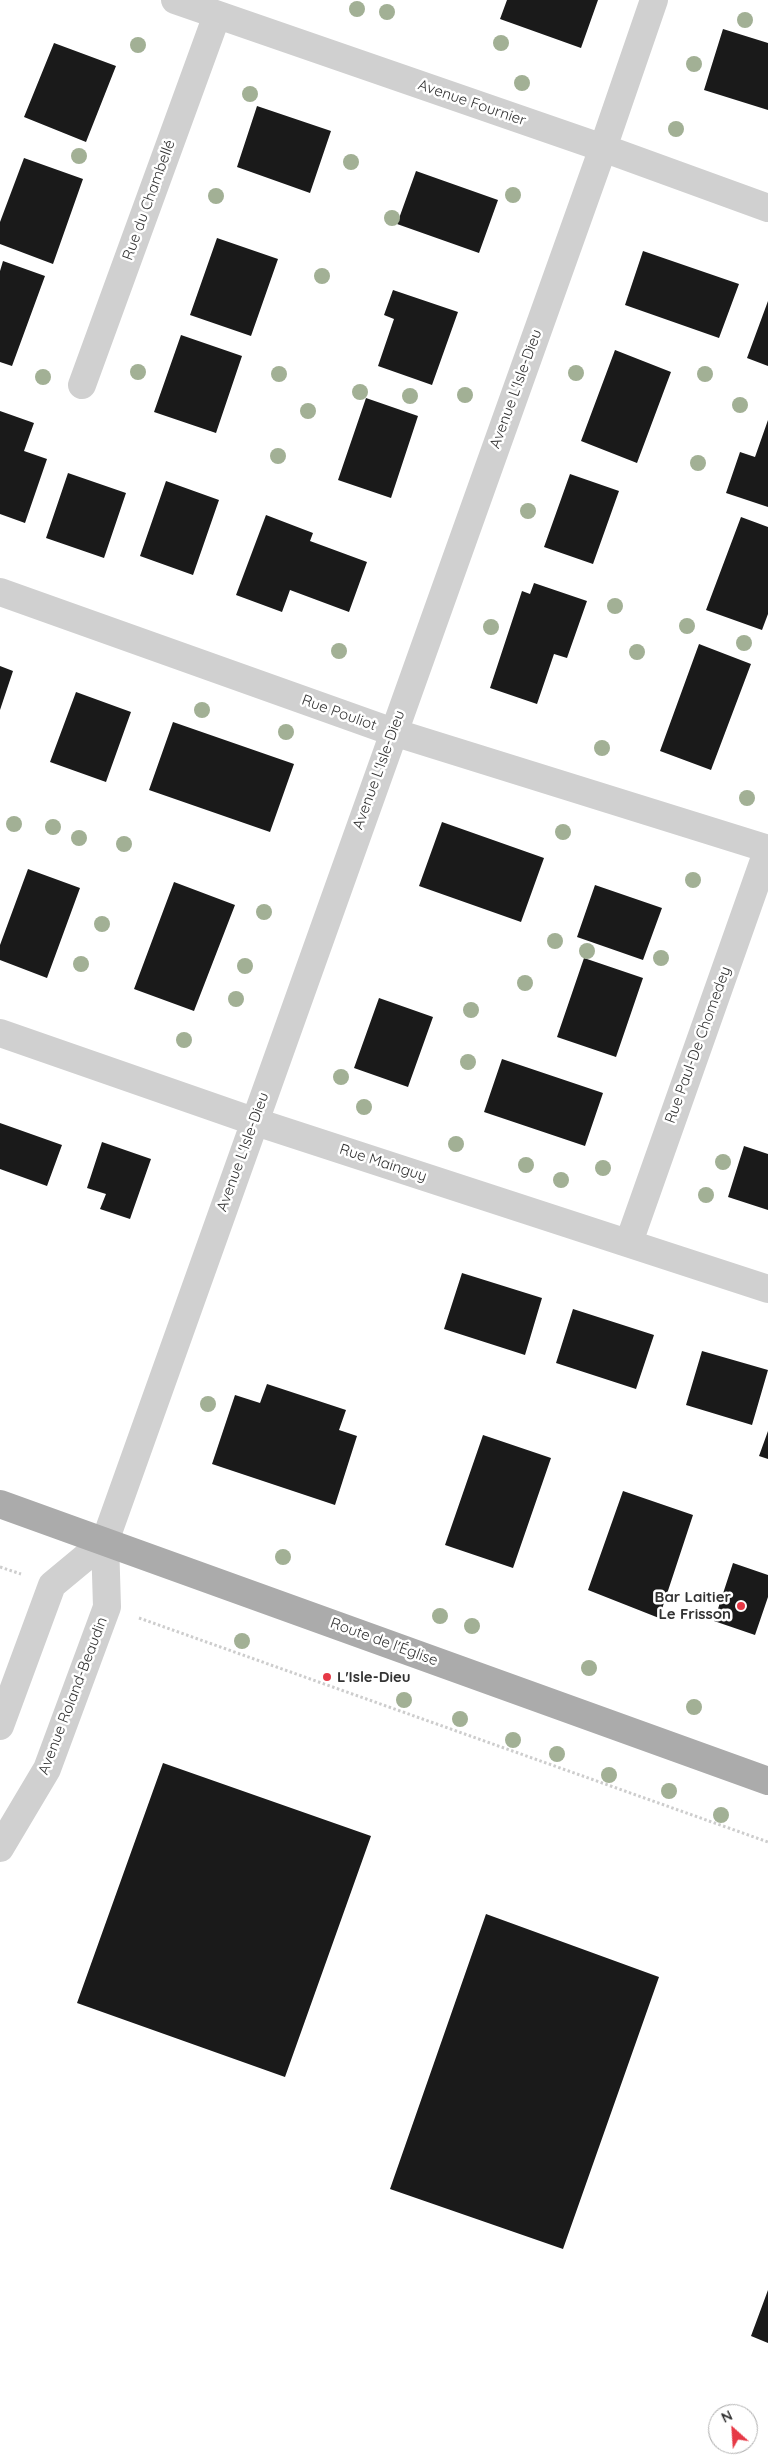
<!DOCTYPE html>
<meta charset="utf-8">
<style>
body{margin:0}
#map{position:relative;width:768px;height:2464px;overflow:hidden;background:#fff;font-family:Quicksand,sans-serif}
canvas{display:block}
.north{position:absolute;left:708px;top:2404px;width:50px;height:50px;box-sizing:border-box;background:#fff;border:1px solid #adadad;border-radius:50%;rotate:334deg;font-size:14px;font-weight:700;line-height:20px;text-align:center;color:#333}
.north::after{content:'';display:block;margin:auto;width:18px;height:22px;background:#e63946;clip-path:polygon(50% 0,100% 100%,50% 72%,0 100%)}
</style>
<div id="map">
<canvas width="768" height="2464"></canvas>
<div class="north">N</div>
</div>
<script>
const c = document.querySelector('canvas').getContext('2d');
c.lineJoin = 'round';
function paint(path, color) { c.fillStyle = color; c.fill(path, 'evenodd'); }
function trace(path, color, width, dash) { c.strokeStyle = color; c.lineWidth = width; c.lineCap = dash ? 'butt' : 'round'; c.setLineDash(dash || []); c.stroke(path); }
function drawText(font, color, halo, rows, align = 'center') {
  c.font = font + ' Quicksand,sans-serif'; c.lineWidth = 5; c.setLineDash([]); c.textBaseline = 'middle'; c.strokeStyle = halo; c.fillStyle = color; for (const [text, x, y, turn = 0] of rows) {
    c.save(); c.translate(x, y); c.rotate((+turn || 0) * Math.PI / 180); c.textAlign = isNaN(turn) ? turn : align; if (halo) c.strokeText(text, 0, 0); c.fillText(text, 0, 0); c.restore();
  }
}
paint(new Path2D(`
 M507,0H598L581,48L500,19Z
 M723,29L768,43V110L704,90Z
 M54,43L116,66L86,142L24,117Z
 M257,106L331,131L310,193L237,167Z
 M24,158L83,179L53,264L0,244V222Z
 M416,171L498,200L479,253L397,224Z
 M217,238L278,259L251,336L190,315Z
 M643,251L739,284L719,338L625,305Z
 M3,261L45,276L12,366L0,362V271Z
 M393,290L458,312L432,385L378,366L394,319L384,315Z
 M768,301V366L747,358Z
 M181,335L242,356L216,433L154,412Z
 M615,350L671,372L637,463L581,441Z
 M366,398L418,416L391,498L338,480Z
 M0,411L34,423L24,451L47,459L25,523L0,514Z
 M768,420V507L726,493L740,452L755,457Z
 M68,473L126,493L104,558L46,538Z
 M570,474L619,491L593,564L544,547Z
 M166,481L219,500L193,575L140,556Z
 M266,515L313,533L310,541L367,562L349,612L290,590L282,612L236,595Z
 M741,517L768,527V614L762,630L706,610Z
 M534,583L587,601L567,658L554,654L537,704L490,688L522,591L530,594Z
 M699,644L751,664L711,770L660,751Z
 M0,666L13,671L0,710Z
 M76,692L131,712L106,782L50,762Z
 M173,722L294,764L270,832L149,790Z
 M442,822L544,858L521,922L419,886Z
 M28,869L80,888L47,978L0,960V945Z
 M174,882L235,905L194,1011L134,989Z
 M595,885L662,908L643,960L577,937Z
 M584,958L643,978L616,1057L557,1037Z
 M379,998L433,1017L408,1087L354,1068Z
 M502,1059L603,1093L585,1146L484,1112Z
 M0,1123L62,1145L47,1186L0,1169Z
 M102,1142L151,1159L130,1219L100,1209L106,1194L87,1188Z
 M744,1146L768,1154V1210L728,1197Z
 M462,1273L542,1298L525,1355L444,1329Z
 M573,1309L654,1335L636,1389L556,1363Z
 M702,1351L768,1370L752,1425L686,1405Z
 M267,1384L346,1410L339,1430L357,1436L335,1505L212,1464L235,1395L260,1403Z
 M768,1431V1459L759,1456Z
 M483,1435L551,1458L513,1568L445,1545Z
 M623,1491L693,1515L659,1618L588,1590Z
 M733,1563L768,1575V1597L755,1635L714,1621Z
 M163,1763L371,1836L285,2077L77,2003Z
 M486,1914L659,1977L563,2249L390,2189Z
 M768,2290V2343L751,2336Z`), '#1a1a1a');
trace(new Path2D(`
 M0,1567L21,1574
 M139,1618L768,1842`), '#cdcdcd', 3, [2.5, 2.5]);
trace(new Path2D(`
 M175,0L603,148L768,208
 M82,385L217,15
 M0,592L393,732L768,849
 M0,1033L253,1121L768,1289
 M629,1242L768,849
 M0,1726L52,1585L105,1541
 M0,1848L47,1769L107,1607L105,1541L603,148L654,0`), '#d0d0d0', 28);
trace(new Path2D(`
 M0,1504L768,1781`), '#ababab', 28);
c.fillStyle = '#a2b095';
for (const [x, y] of [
 [357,9],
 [387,12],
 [745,20],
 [501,43],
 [138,45],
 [694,64],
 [522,83],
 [250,94],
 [676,129],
 [79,156],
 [351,162],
 [513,195],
 [216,196],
 [392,218],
 [322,276],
 [138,372],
 [576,373],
 [279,374],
 [705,374],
 [43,377],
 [360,392],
 [465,395],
 [410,396],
 [740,405],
 [308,411],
 [278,456],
 [698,463],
 [528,511],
 [615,606],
 [687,626],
 [491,627],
 [744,643],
 [339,651],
 [637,652],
 [202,710],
 [286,732],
 [602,748],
 [747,798],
 [14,824],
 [53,827],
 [563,832],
 [79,838],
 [124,844],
 [693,880],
 [264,912],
 [102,924],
 [555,941],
 [587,951],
 [661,958],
 [81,964],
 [245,966],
 [525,983],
 [236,999],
 [471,1010],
 [184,1040],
 [468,1062],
 [341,1077],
 [364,1107],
 [456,1144],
 [723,1162],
 [526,1165],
 [603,1168],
 [561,1180],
 [706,1195],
 [208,1404],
 [283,1557],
 [440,1616],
 [472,1626],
 [242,1641],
 [589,1668],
 [404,1700],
 [694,1707],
 [460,1719],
 [513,1740],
 [557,1754],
 [609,1775],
 [669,1791],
 [721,1815]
]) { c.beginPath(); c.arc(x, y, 8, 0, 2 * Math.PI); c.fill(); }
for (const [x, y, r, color] of [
 [741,1606,5,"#e63946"],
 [327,1677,5,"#e63946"]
]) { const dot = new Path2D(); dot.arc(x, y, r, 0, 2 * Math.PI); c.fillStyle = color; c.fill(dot); trace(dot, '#fff', 2); }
drawText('15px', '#333', '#fff', [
 ["Avenue Fournier",472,103,19],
 ["Rue du Chambellé",149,200,-70],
 ["Avenue L'Isle-Dieu",516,389,-70],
 ["Rue Pouliot",339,713,20],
 ["Avenue L'Isle-Dieu",379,770,-70],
 ["Rue Paul-De Chomedey",698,1045,-70],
 ["Avenue L'Isle-Dieu",243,1152,-70],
 ["Rue Mainguy",383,1163,18],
 ["Route de l'Église",384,1642,20],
 ["Avenue Roland-Beaudin",73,1696,-69]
]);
drawText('bold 15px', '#333', '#fff', [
 ["Bar Laitier",731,1597],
 ["Le Frisson",731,1614],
 ["L'Isle-Dieu",337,1677,"left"]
], 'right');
</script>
